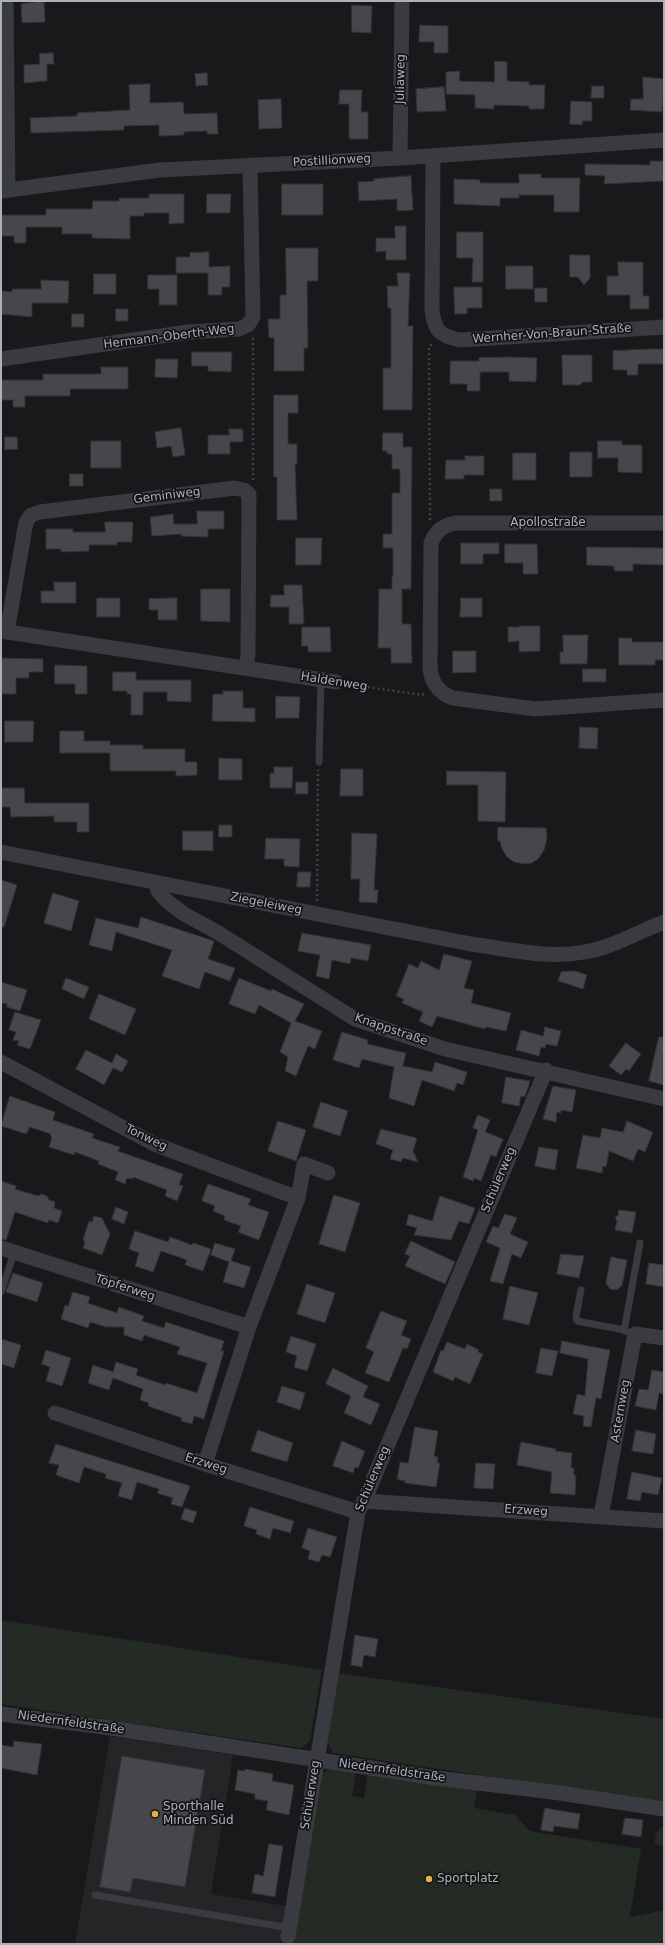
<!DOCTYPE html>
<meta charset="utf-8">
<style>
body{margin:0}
#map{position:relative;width:665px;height:1945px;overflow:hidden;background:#19191b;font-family:"DejaVu Sans",sans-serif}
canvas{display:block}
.frame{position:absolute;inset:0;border:2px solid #acb0ba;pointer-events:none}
</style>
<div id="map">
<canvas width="665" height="1945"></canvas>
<div class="frame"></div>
</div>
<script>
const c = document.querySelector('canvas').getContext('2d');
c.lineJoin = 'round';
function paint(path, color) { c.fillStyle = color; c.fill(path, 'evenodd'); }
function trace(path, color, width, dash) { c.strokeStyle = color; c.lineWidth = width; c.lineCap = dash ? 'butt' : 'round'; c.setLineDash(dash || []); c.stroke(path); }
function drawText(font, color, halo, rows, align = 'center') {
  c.font = font + ' "DejaVu Sans",sans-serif'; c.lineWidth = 3.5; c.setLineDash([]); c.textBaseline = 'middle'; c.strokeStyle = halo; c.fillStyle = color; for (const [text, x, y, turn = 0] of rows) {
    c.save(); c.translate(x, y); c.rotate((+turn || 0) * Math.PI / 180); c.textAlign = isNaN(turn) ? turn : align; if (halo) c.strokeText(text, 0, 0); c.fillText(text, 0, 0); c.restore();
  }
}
paint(new Path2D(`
 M110,1736L233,1755L211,1894L286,1906L280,1944H75Z`), '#252528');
paint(new Path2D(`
 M1,1620L322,1670L310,1741L301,1748L1,1704Z
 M338,1673L664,1719V1803L333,1753L328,1742Z
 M329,1769L356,1772L352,1796L364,1798L368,1773L477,1789L474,1808L515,1815L530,1831L641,1849L630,1917L664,1910V1937L659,1944H294L322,1774Z
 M664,1826V1846L655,1844C655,1835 656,1830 664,1826Z`), '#232b24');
const building = new Path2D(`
 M44,1L45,22L22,23L21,4Z
 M352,5L372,6L371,33L352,32Z
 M420,25L448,26V53H434V42H419Z
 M53,53L54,64H47V81L24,83V65L40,64L39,54Z
 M495,61L507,62V81L529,82V85H545L544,109H529V106L494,105V109L475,108V95L446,94V72L460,71L459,81L494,82Z
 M207,73L208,85L196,86L195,74Z
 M643,77L664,79L662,112L630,110L631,99H643Z
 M150,84V103L183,102L184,114L217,113L218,134H207V131L184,132V135L159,136V125L124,126V130L31,133L30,118L77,116V113L130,110L129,85Z
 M592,86H604V98H591Z
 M444,87L446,111L417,112L416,89Z
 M340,90H362L361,112H368V139H349V104H339Z
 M281,99L282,128L259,129L258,100Z
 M571,101L592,102V121H583L582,125L570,124Z
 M650,161H664V181L604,184L605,176L585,175V164L650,165Z
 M519,174H541V178H580L579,212H554V195H519V198H500V206L454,204V179L480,180V183H519Z
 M411,176L413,210L397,211V199L359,201L358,182L374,181V179Z
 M282,184H323V215H282Z
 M149,194H184V223L169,224V213H144V216H130V239L92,238V234H62V227H26V243H14V236H1V215H46V209H92L93,201H119V198H149Z
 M207,194H231L230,213H207Z
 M395,226H406V260H386V251L376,252V238H395Z
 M457,232H483V282H472L473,258H457Z
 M286,248H318V281H307L308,348H304V371H274V338H269L268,319H280V295H286Z
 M209,252V267L230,266V287H222V295H208V273H176V257H190V253Z
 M570,255H590V278L584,285L578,277H570Z
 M618,262H643V296H649V309H630V295H607V276H618Z
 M506,266H533V289H506Z
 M397,273H410L408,326H413L412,410H383V368H391V308H388L387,286H398Z
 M94,274H116V294H94Z
 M148,275H177V305H159V289H148Z
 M41,280L69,281L68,303H32V317L1,314V291L12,292V289H41Z
 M454,287H482V308H467V314H455Z
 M535,288H547V302H535Z
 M116,309H128V321H116Z
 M72,314H84V327H72Z
 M649,349H664V364H638V375H627V370H613V351Z
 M192,352H232L231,372L208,371V366H192Z
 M562,355H592V382H583L580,385H563Z
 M509,357L537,358L536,382L509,381V372H480V391H467V384H450V361H479V358Z
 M156,359H178L177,378L155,377Z
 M101,367H128V389H70V396H25V407H13V400H1V380H43V374H101Z
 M274,395H298V413H288V444H297V464H295L297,520H277V477H274Z
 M181,428L185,455L173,457L171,446L157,448L155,432Z
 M229,429H243V442H230V454H208V435H229Z
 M383,433H403V447H412L411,589H402V624H411L412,663H391V648H378L379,589H392V576H393V548H383V534H392V493H400V469H392V454H387V451H383Z
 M5,437H17L18,449L5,450Z
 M91,441H121V468H91Z
 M598,441H622V445H642V473L618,472V458H598Z
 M570,452H592V477H570Z
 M513,453H536V480H513Z
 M465,456H484V475H464V479H445L446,460H465Z
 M70,474H83V486H70Z
 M490,489H502V501H490Z
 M197,511H224V529H208V537L181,536V534L152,536L150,517L173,514L174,524H197Z
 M105,522H133L132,542H117V545H89V551L61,552V549H46V529H73V532H105Z
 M296,538H322L321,565H296Z
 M461,543H499V554H483V564H461Z
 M505,544H537L538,574H523V563H505Z
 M587,547L664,548V565L633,564V571H614V566L587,565Z
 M54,582H76V603H41V591H54Z
 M284,585H302L304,624H289V607H270L271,595H284Z
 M201,589H230V622L201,621Z
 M97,598H120V617H97Z
 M177,598V620H158V610H149V599Z
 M461,598H482V617H460Z
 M519,626H540V651L519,652V641L508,642V627H519Z
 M302,627H330L331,652H308V646H302Z
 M563,635H588L587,664H560V652H563Z
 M619,638H632V642H664V660H655V665H619Z
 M453,651H476V672L453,673Z
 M1,658L43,659V672H29V678H16V694H1Z
 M55,665L87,666V694H75V684H55Z
 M583,669H606V682H583Z
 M113,672H136V680H191V702L167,701V692H143V715H131V694H127V691H113Z
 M223,691H243V708H255V722L212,721L213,694H223Z
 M276,696L300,697L299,718H276Z
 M5,721H34L33,742H5Z
 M580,727L598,728L597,749L579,748Z
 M60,731H84V741H110V745H143V749H185V762H197V775L176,776V771H110V753H60Z
 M219,758L242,759V780H219Z
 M274,767H293L292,788H270V773H274Z
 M341,769H363V796H340Z
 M447,771L506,772L505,822L478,821V785H447Z
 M296,782H308V794H296Z
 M1,788H24L25,803H89V832H77V822H54V816L11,817L10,807H1Z
 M219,825H232V837H219Z
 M498,827L546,828L547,839L544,850L539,858L532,863L525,864L514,862L507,857L502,849L500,841H498Z
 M183,831H213V851L183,850Z
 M352,833L377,834L374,890H378L377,903L359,902L360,879H351Z
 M266,838L300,839L299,867L284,866V859H265Z
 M298,872H311L310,887H297Z
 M1,880L17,885L4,927H1Z
 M53,893L79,901L71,931L44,923Z
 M141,917L214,941L208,959L235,968L230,981L205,972L199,989L162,976L172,950L116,932L112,951L89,945L96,918L138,928Z
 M302,933L371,945L368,961L351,958L350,964L332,960L329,979L316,976L320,955L298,951Z
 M444,954L472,961L464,988L474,990L471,1003L511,1013L506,1031L486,1027L485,1029L437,1016L432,1027L419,1021L423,1012L402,1003L404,999L396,996L409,964L418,968L421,961L439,970Z
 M575,971L587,975L583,989L558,981L561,972Z
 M66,978L89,987L84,999L62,989Z
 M239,978L271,991L272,989L304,1004L295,1021L322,1031L315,1049L308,1046L296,1076L285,1071L288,1057L280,1052L291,1023L259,1005L255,1014L229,1004Z
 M1,982L27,990L20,1011L7,1007V1004L1,1003Z
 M99,994L136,1009L125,1035L89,1019Z
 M15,1012L41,1020L30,1049L17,1045L19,1041L13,1040L16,1032L9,1030Z
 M545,1027L561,1031L557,1046L546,1044L545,1048L541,1047L539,1056L516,1050L521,1030L543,1036Z
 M342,1032L368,1040L367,1044L406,1053L403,1066L432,1072L435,1062L467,1072L463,1085L457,1083L454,1091L422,1080L414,1106L389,1098L394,1067L362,1059L359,1068L333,1060Z
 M659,1037H664V1085L649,1081Z
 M626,1043L641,1054L629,1071L626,1069L621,1075L609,1066Z
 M86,1050L112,1063L116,1054L128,1061L122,1072L113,1068L104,1085L76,1069Z
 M506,1077L530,1081L525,1097L521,1096L519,1106L502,1103Z
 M553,1086L576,1090L572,1112L561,1110V1113L557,1112L556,1122L543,1119Z
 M10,1096L55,1112L53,1120L94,1134L92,1138L120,1147L118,1151L183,1174L179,1185L183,1186L177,1201L165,1196L167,1190L133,1177V1179L127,1178L125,1184L115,1180L118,1172L98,1164L99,1161L75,1152L74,1155L49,1147L52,1137L50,1136L51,1134L30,1127L26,1134L1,1126Z
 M321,1102L348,1111L340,1136L313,1127Z
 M478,1115L490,1120L485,1132L503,1139L496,1157L491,1155L481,1181L474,1178L473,1181L463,1177L478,1130L473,1128Z
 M278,1121L306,1130L296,1161L268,1151Z
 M627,1121L653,1132L645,1152L638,1149L633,1161L609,1151L606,1167L603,1166L602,1173L576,1168L583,1135L600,1138L602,1128L623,1132Z
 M381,1129L417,1138L413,1151L418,1162L403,1158L401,1162L390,1159L393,1150L376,1144Z
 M539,1147L558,1150L555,1170L535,1166Z
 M1,1181L16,1186L15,1189L38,1196L42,1194L47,1196L49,1200L55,1202L54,1208L62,1211L58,1223L49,1220L48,1223L15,1212L6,1240L1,1239Z
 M208,1184L251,1199L248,1205L269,1212L259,1240L238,1232L241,1226L224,1220L225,1216L213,1211L215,1206L202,1201Z
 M334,1195L360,1203L345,1252L319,1244Z
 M440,1196L475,1208L469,1224L459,1221L451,1240L414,1235L417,1228L406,1225L409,1214L432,1221Z
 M116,1207L128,1212L124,1224L112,1219Z
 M619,1210L636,1212L632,1233L615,1230L617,1221L615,1218L618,1215Z
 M505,1214L517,1218L510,1234L528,1242L521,1258L512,1254L503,1284L490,1281L500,1248L486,1242L493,1226L498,1228Z
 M94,1216L102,1218L110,1234L102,1255L83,1248L85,1241L83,1240L89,1221L92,1222Z
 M135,1231L168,1242L170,1237L192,1245L193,1243L211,1249L203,1271L185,1265L187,1260L161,1251L153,1272L135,1266L139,1253L129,1249Z
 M411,1241L455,1262L445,1284L405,1266L410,1256L405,1254Z
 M215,1243L235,1249L231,1261L251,1267L244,1288L223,1282L229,1262L211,1255Z
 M561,1254L584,1256L579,1278L557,1274Z
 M611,1257L627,1260L622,1286L616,1290L610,1289L606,1283Z
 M649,1263L664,1265V1287L646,1284Z
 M13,1273L43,1283L37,1302L6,1292Z
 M307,1284L335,1293L325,1323L297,1314Z
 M510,1286L538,1293L529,1325L503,1319Z
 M73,1292L90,1297L88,1303L117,1313L119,1307L144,1316L142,1321L164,1328L166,1322L224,1341L221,1351H224L204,1419L194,1416L192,1424L181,1421L182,1418L148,1406L149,1403L140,1400L143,1389L113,1378L109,1390L88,1383L93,1365L113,1372L116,1362L138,1369L136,1375L165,1385L166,1383L197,1393L207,1363L177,1354L180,1347L144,1335L142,1341L124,1335V1327H106L90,1322L88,1328L61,1319L65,1305L68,1306Z
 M381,1311L407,1321L401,1335L411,1339L407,1349L403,1348L389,1382L365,1373L374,1352L366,1348Z
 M291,1336L316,1344L307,1371L294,1367L297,1356L286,1352Z
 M1,1339L21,1345L14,1368L1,1364Z
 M562,1341L610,1350L601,1399L596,1398L591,1427L583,1426L584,1416L573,1414L577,1394L585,1396L588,1359L560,1353Z
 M447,1342L465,1349L467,1344L479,1350L478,1352L483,1354L470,1384L455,1377L453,1381L433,1372L441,1350L443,1351Z
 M541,1348L558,1351L552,1376L536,1373Z
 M46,1350L71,1358L62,1386L46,1381L50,1367L42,1364Z
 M333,1368L368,1386L363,1397L380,1404L371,1425L344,1413L351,1396L326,1384Z
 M652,1370L664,1372V1394L659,1393L656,1410L635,1406L639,1389L648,1390Z
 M282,1386L305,1393L300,1410L277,1402Z
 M415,1427L438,1431L434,1456L438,1457L437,1463H440L436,1487L405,1483V1481L397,1479L400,1462L408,1463Z
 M258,1430L293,1443L287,1462L251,1451Z
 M636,1430L656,1434L653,1454L632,1451Z
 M342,1441L365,1451L358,1468L355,1467L353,1473L333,1466Z
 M521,1442L556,1449L555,1451L572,1453L571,1468H574V1475L576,1476L575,1495L550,1493L552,1472L517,1465Z
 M56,1444L190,1486L182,1507L171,1504L173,1498L157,1493L159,1489L137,1482L132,1500L118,1496L122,1483L105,1478L106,1474L84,1467L79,1483L56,1475L59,1465L49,1463Z
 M476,1463L495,1464L493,1489L474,1488Z
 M632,1472L662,1478L658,1495L642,1492L640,1501L627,1499Z
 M250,1507L294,1521L290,1533L273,1528L270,1539L256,1534L257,1530L244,1526Z
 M185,1508L197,1512L193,1523L181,1519Z
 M308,1528L337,1537L330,1557L322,1555L319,1562L308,1559L310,1551L302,1548Z
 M355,1635L378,1639L375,1657L364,1655L362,1667L351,1665Z
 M14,1741L42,1744L37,1775L1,1768V1745L13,1747Z
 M122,1756L205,1770L185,1887L133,1878L130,1892L100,1887Z
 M245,1769L273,1774L272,1781L294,1785L289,1815L266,1810L268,1801L255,1799V1794L235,1790L238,1770L245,1771Z
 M545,1808L580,1814L578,1829L554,1826L553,1832L541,1830Z
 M625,1818L643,1820L641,1837L622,1834Z
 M269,1844L283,1846L275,1897L252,1893L255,1874L263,1876Z`);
paint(building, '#46464b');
trace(building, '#333337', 1);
trace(new Path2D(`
 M253,338V481
 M430,520L429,347L433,343
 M348,684L422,695L426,693
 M317,901L318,770`), '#404247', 2.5, [2, 3]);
trace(new Path2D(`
 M319,762L321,679
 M581,1290L576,1316L577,1321L619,1329L635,1334
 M1,1292L14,1253
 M624,1331L640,1243
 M95,1895L290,1928`), '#3a3b40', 7);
trace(new Path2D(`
 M6,1L8,190
 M433,156L432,309C434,330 439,336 460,340L664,327
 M400,158L402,1
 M1,191L160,170L400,158L664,140
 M1,359L189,332L239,329L248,325L253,317L250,165
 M664,523H455C442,526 436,531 431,543L430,669C432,684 439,693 453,698L535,709L664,700
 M1,631L336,682
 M7,632L26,522L31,515L40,512L235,488L244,490L249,494L248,655L246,668
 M1,852L471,944C508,949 547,959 584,952C611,948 638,932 664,922
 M156,883L158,891L167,901L184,914L217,932L355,1019L445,1049L664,1099
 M1,1062L154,1144L298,1198
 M1,1248L249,1327
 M55,1413L205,1464L358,1512
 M205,1464L249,1327L298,1198L304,1164L328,1173
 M364,1501L664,1521
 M601,1516L635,1334L664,1338
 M1,1714L111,1728L436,1778L553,1792L664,1809
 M288,1937L358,1512L364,1501L546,1070`), '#3a3b40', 15);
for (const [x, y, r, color] of [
 [155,1814,4,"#e6b246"],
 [429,1879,4,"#e6b246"]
]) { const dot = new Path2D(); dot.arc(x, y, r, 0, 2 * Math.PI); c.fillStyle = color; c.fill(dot); trace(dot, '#141416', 1.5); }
drawText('12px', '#acb0ba', '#141416', [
 ["Juliaweg",401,79,-89],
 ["Postillionweg",332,161,-3],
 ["Wernher-Von-Braun-Straße",552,334,-4],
 ["Hermann-Oberth-Weg",169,337,-7],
 ["Geminiweg",167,496,-7],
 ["Apollostraße",548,523],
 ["Haldenweg",334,682,9],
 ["Ziegeleiweg",266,904,11],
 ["Knappstraße",391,1030,19],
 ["Tonweg",146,1138,26],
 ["Schülerweg",499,1180,-67],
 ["Töpferweg",125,1288,18],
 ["Asternweg",621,1411,-80],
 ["Erzweg",206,1464,18],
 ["Schülerweg",373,1479,-67],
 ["Erzweg",526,1511,4],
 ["Niedernfeldstraße",71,1723,8],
 ["Niedernfeldstraße",392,1771,8],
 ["Schülerweg",311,1795,-81]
]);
drawText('12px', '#acb0ba', '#141416', [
 ["Sporthalle",163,1807],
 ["Minden Süd",163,1821],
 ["Sportplatz",437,1879]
], 'left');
</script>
